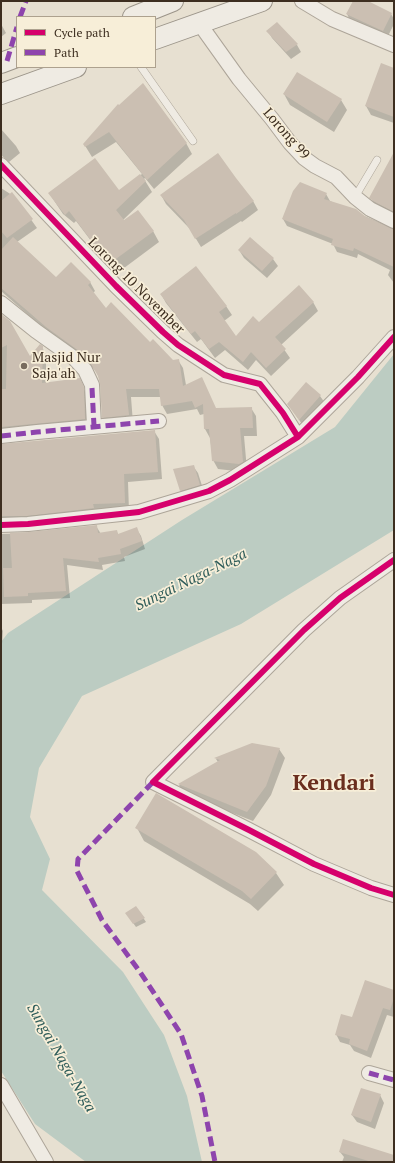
<!DOCTYPE html>
<style>
body{margin:0}
#map{position:relative;width:395px;height:1163px;overflow:hidden;background:#e7e0d1;font-family:"PT Serif",serif}
canvas{display:block}
.frame{position:absolute;inset:0;border:2px solid #3d2e20;pointer-events:none}
.legend{position:absolute;left:16px;top:16px;width:140px;height:52px;box-sizing:border-box;background:#f7eed8;border:1px solid #ada18e;margin:0;padding:5px 7px;list-style:none;font-size:12px;color:#3d2e20}
.legend li{display:flex;align-items:center;gap:8px;height:20px}
.legend b{width:20px;border:1px solid #ada18e}
</style>
<div id="map">
<canvas width="395" height="1163"></canvas>
<div class="frame"></div>
<ul class="legend">
<li><b style="height:5px;background:#d6006c"></b>Cycle path</li>
<li><b style="height:5px;background:#8e44ad"></b>Path</li>
</ul>
</div>
<script>
const c = document.querySelector('canvas').getContext('2d');
c.lineJoin = 'round';
function paint(path, color) { c.fillStyle = color; c.fill(path, 'evenodd'); }
function trace(path, color, width, dash) { c.strokeStyle = color; c.lineWidth = width; c.lineCap = dash ? 'butt' : 'round'; c.setLineDash(dash || []); c.stroke(path); }
function drawText(font, color, halo, rows, align = 'center') {
  c.font = font + ' "PT Serif",serif'; c.lineWidth = 3.5; c.setLineDash([]); c.textBaseline = 'middle'; c.strokeStyle = halo; c.fillStyle = color; for (const [text, x, y, turn = 0] of rows) {
    c.save(); c.translate(x, y); c.rotate((+turn || 0) * Math.PI / 180); c.textAlign = isNaN(turn) ? turn : align; if (halo) c.strokeText(text, 0, 0); c.fillText(text, 0, 0); c.restore();
  }
}
paint(new Path2D(`
 M394,354V530L241,624L82,696L39,768L30,817L50,859L42,890L123,972L164,1035L187,1096L202,1162H86L35,1124L1,1071V642L8,633L182,520L335,427Z`), '#bcccc2');
paint(new Path2D(`
 M354,1H365L391,14L394,19V24L387,38L351,22L347,14Z
 M1,24L6,33L1,37Z
 M268,31L297,45L301,52L291,59L272,38Z
 M394,69V123L371,115L366,106Z
 M284,94L341,100L347,110L334,132L290,105Z
 M118,106L186,143L192,154L154,189L145,178L144,179L152,192L123,220L153,231L159,242L116,274L76,221L74,223L63,214L49,193L119,191L142,174L116,142L92,157L84,144Z
 M1,129L16,146L20,153L9,162L1,155Z
 M394,167V218L376,207L371,198Z
 M1,188L15,197L37,228L17,242L56,278L90,282L95,291L93,293L106,310L172,361L178,360L183,368L186,385L216,409L251,408L256,416L257,436H244L247,470L244,472L218,469L213,460L210,438L205,429L204,414L200,415L197,409L167,414L162,405L161,397H131L133,423L108,426L103,417L101,384L97,372L85,360L52,336L1,291Z
 M326,194L330,201L394,229V283L388,275L390,270L358,254L357,258L337,252L333,244L287,226L283,219Z
 M161,195L253,201L258,210L242,222L241,221L201,247L190,229L166,204Z
 M239,250L273,259L278,266L267,278L244,258Z
 M161,294L226,306L232,315L224,321L236,337L259,323L313,302L318,311L281,345L290,358L271,376L256,360L248,370L225,350L215,358L201,339L197,342L166,303Z
 M1,315L30,358L42,347L46,355V383L83,387L87,396L89,427L1,436Z
 M306,383L320,396L325,403L304,427L288,404Z
 M154,431L159,439L162,479L128,482L129,511L1,525V445Z
 M193,466L198,473L204,492L185,498L181,491Z
 M96,526L101,534L116,531L119,535L136,528L141,536L145,549L124,557L125,561L102,565L103,570L67,565L70,598L32,600V603L1,604V534L29,533Z
 M1,627L3,631L2,644H1Z
 M252,744L279,749L285,758L271,795L253,821L184,794L179,785L218,762L216,759Z
 M137,828L255,853L276,873L284,885L258,911L250,904L144,841Z
 M136,907L146,922L136,927L128,916Z
 M394,991V1017L387,1015L371,1058L354,1051L350,1045L340,1042L336,1034L353,1019Z
 M380,1095L384,1103L375,1129L357,1122L352,1115Z
 M340,1152L394,1156V1162H342L344,1157Z`), '#0003');
paint(new Path2D(`
 M353,1H368L392,13L383,31L346,14Z
 M277,22L298,44L286,52L266,31Z
 M381,63L394,68V117L365,106Z
 M297,72L342,99L327,122L283,94Z
 M143,83L187,143L147,180L109,132L85,147L83,144L118,104L119,105Z
 M394,152V212L375,202L369,198Z
 M218,153L236,178L254,201L236,214V213L195,239L184,220L160,195Z
 M95,158L119,190L140,174L146,181L116,210L124,220L138,210L154,231L109,264L69,211L65,215L48,193Z
 M300,182L327,193L324,199L356,209L366,217L394,229V267L354,248L353,251L331,245L333,239L282,219L293,191Z
 M12,192L33,219L7,238L1,231V201Z
 M13,237L56,277L71,262L91,282L88,285L106,308L111,302L150,342L153,339L173,360L179,359L183,386L202,377L216,408L252,407L253,428H240L243,462L239,464L212,461L209,429H204L203,404L195,408L192,401L161,406L159,389H126L129,415L102,418L100,384L98,376L91,364L79,351L46,327L1,288V250Z
 M250,237L274,258L262,271L238,250Z
 M196,266L227,306L219,312L236,336L253,316L259,322L299,285L314,302L275,337L286,349L266,368L251,352L243,362L219,342L209,349L195,331L191,334L160,294Z
 M1,314L10,321L30,356L40,344L43,346L42,383L80,378L84,387L85,419L1,427V389H6L7,345L1,348Z
 M306,382L321,395L299,420L287,404Z
 M155,430L158,472L124,474L125,503L93,504L94,508L27,516H1V444Z
 M194,465L200,485L180,491L173,469Z
 M97,525L98,533L117,530L118,534L137,527L142,541L120,549L121,554L98,558L99,562L63,558L66,591L28,593V596L4,597L3,568H12L10,533L29,532Z
 M252,743L280,748L266,786L247,812L178,784L220,760L214,758Z
 M156,793L256,852L277,872L251,899L242,891L135,828Z
 M136,906L145,918L133,924L125,913Z
 M365,980L394,990V998L390,1010L383,1008L367,1051L349,1044L350,1039L335,1035L341,1014L352,1017Z
 M361,1088L381,1094L371,1122L351,1115Z
 M343,1139L394,1155V1162H372L339,1152Z`), '#cbbfb2');
const service = new Path2D(`
 M141,67L193,141
 M355,197L377,160`);
const minor = new Path2D(`
 M302,1L332,19L394,45
 M199,23L239,79L272,119L290,143L304,158L315,166L336,177L355,197L370,209L394,221
 M1,165L116,286L163,332L178,345L224,375L260,384L283,413L298,437
 M1,303L36,331L74,358L85,370L92,385L94,426
 M1,436L37,432L159,421
 M1,525L28,524L139,512L209,491L230,480L298,437L358,377L394,337
 M394,560L340,598L304,630L153,782L249,830L314,864L371,888L394,895
 M369,1073L394,1080
 M1,1085L46,1162`);
const secondary = new Path2D(`
 M133,17L173,1
 M155,39L262,1
 M1,63L17,57
 M1,94L76,67`);
trace(service, '#ada599', 8);
trace(minor, '#ada599', 16);
trace(secondary, '#9c958a', 22);
trace(service, '#efebe3', 7);
trace(minor, '#efebe3', 14);
trace(secondary, '#efebe3', 20);
trace(new Path2D(`
 M20,17L26,1
 M7,61L17,27
 M92,388L94,426
 M1,436L37,432L159,421
 M153,782L78,859L77,871L102,920L140,972L181,1034L202,1096L215,1162
 M369,1073L394,1080`), '#8e44ad', 5, [10, 5]);
trace(new Path2D(`
 M1,165L116,286L163,332L178,345L224,375L260,384L283,413L298,437
 M1,525L28,524L139,512L209,491L230,480L298,437L358,377L394,337
 M394,560L340,598L304,630L153,782L249,830L314,864L371,888L394,895`), '#d6006c', 6);
for (const [x, y, r, color] of [
 [24,366,4,"#786c5e"]
]) { const dot = new Path2D(); dot.arc(x, y, r, 0, 2 * Math.PI); c.fillStyle = color; c.fill(dot); trace(dot, '#f7eed8', 1.5); }
drawText('14px', '#3d2e20', '#f7eed8', [
 ["Lorong 99",286,134,49],
 ["Lorong 10 November",136,286,45]
]);
drawText('14px', '#3d2e20', '#f7eed8', [
 ["Masjid Nur",32,358],
 ["Saja'ah",32,374]
], 'left');
drawText('italic 15px', '#2f5d5a', '#f7eed8', [
 ["Sungai Naga-Naga",191,580,-26],
 ["Sungai Naga-Naga",61,1058,60]
]);
drawText('bold 22px', '#6b2e1e', '#f7eed8', [
 ["Kendari",334,784]
]);
</script>
